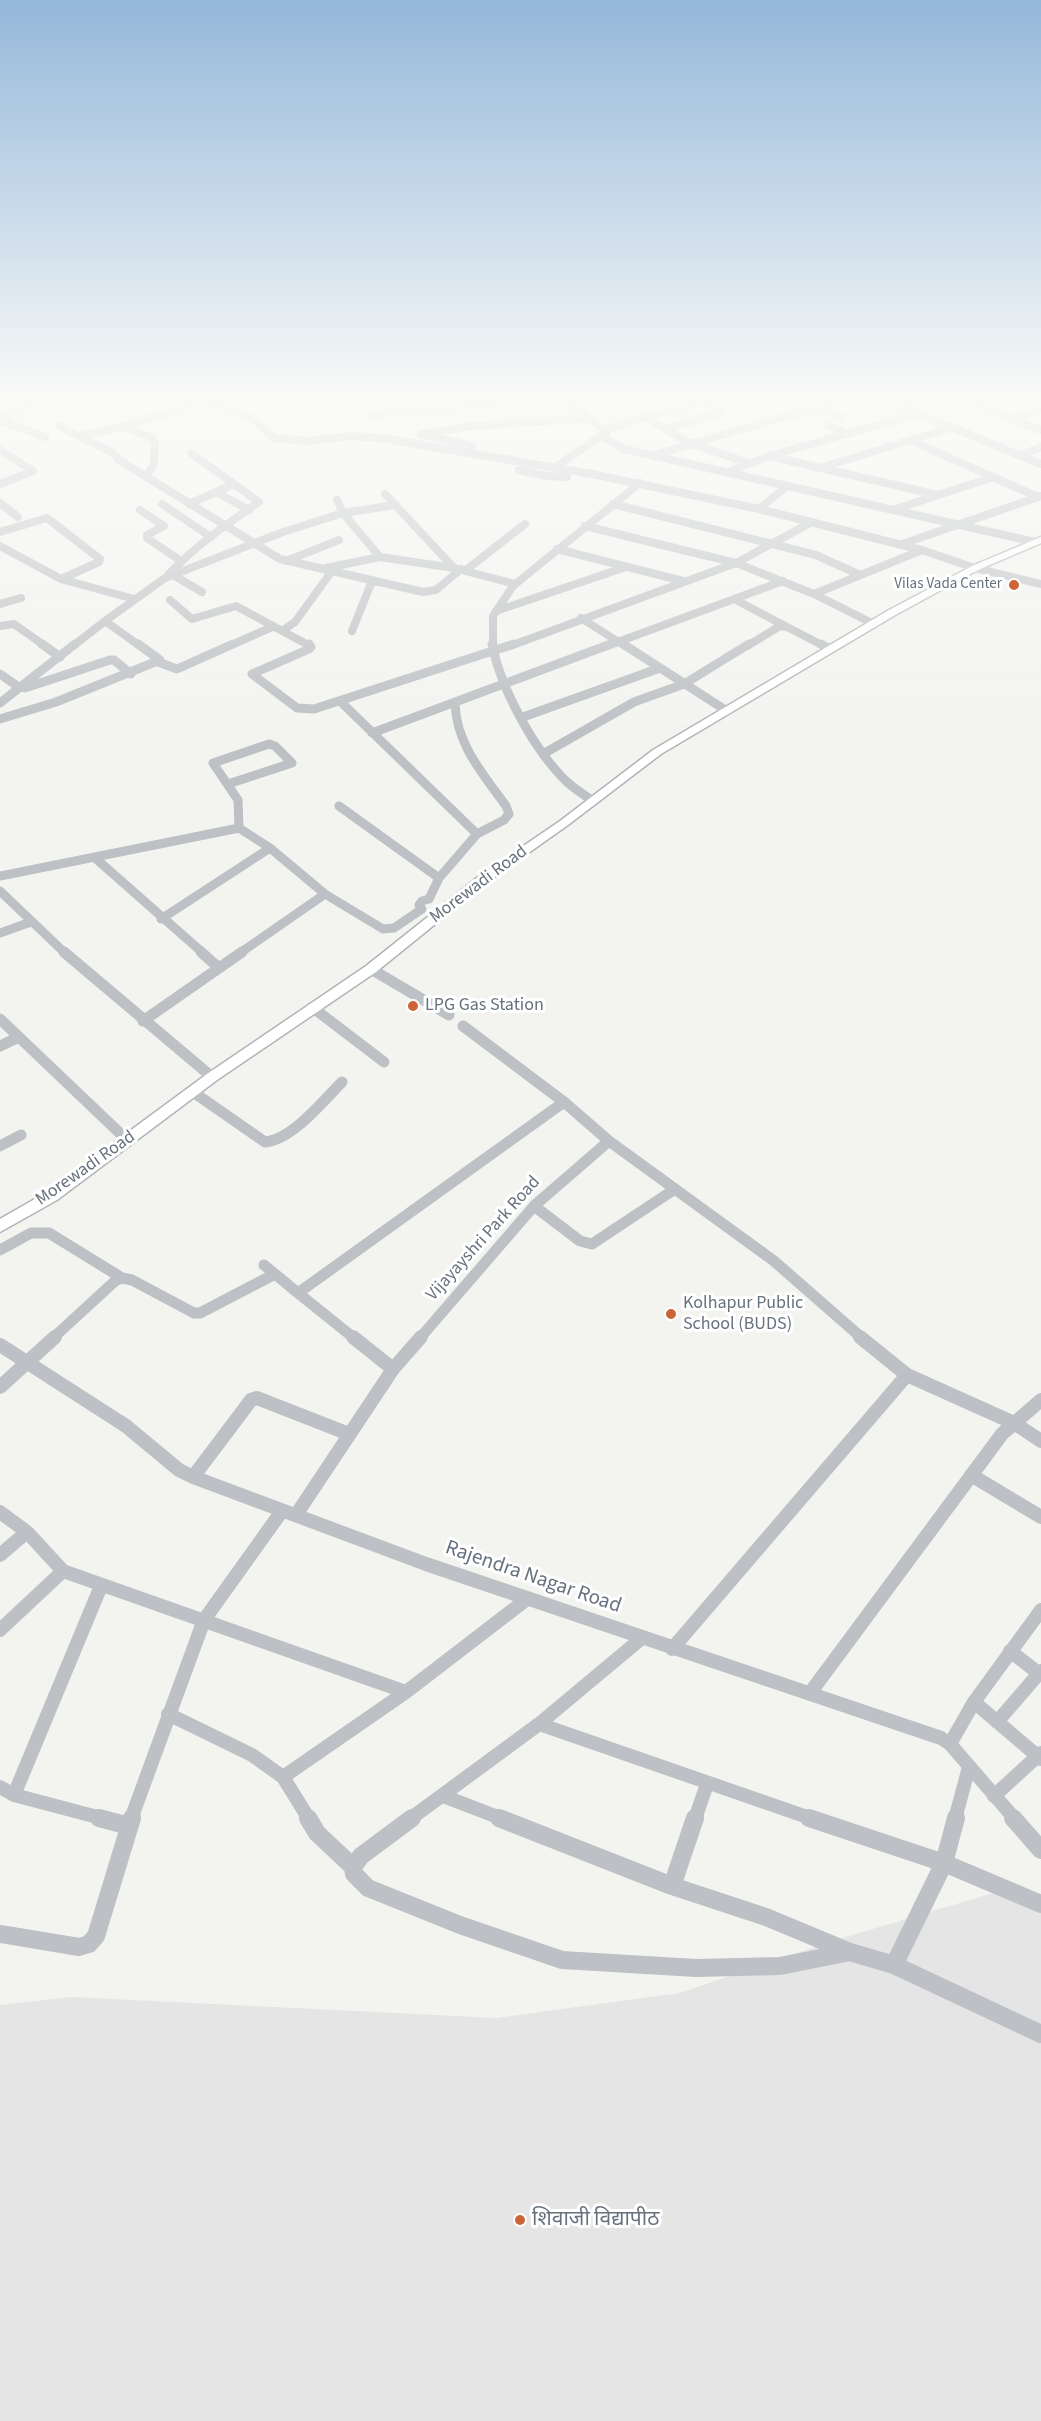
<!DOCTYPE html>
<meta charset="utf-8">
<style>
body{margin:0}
canvas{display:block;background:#f3f4f0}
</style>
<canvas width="1041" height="2421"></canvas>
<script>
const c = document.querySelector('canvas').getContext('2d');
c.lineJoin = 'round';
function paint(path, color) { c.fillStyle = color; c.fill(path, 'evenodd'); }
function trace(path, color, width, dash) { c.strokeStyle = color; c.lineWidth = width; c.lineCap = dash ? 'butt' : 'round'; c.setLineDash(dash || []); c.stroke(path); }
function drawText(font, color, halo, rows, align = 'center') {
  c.font = font + ' "Source Sans 3","Noto Sans Devanagari",sans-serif'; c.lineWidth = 6; c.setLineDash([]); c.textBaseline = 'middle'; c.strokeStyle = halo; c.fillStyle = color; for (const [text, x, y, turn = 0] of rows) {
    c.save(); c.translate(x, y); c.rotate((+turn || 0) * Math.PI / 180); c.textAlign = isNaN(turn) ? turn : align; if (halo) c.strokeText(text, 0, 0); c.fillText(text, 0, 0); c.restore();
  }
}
paint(new Path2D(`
 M1007,1889L1041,1905V2421H0V2005L72,1997L496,2018L680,1993L832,1941Z`), '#e4e5e4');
const major = new Path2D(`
 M1041,537V543L978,570L897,614L661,754L568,825L486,883L376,972L217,1080L57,1200L0,1232V1219L47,1192L207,1074L366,966L478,877L560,821L653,750L889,610L972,566Z`);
trace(major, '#b1b4b8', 3);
trace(new Path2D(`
 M190,399L238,411L251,418L275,438L307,441L352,436L381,438L592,474L759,509L922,550L975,568L1041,584
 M882,399L1041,464
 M963,399L1041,430
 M784,401L803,412
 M571,404L589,399
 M821,407L840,416
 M902,408L926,399
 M720,412L703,402L645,417L692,444L749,463
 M373,414L551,399
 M0,418L43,399
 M1014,419L1041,409
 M0,420L45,437
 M826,424L846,434
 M59,426L113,453L119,460L280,559L423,592L436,590L461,569
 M606,429L645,417
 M667,429L720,412
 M78,436L127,426
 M603,437L624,449L1035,542
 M912,441L1038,497
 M472,446L421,434L473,426L588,418
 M0,450L33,471L0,484
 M654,455L846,399
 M1021,455L1041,447
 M769,456L938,495L893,510
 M823,467L953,427
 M554,468L607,432L565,399
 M519,470L546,476L567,477
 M728,472L769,456L917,414
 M146,477L154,464L155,442L150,437L128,428L127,425L199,402
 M216,492L249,510
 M385,494L454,568
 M938,495L994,477
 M337,500L343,513L380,557L454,568L515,584
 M0,503L18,517
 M162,504L211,537
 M189,504L234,484
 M613,504L816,555L860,575
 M759,509L787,486
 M140,510L164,526L147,535V538L181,561
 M585,526L736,563L814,594L874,624
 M0,532L47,518L100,559L99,562L61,579
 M902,544L1041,496
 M0,546L61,579L134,599
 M557,549L683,581
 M286,561L339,540
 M326,568L380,557
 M466,570L525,524
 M168,575C195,546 227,524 259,502L191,453
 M173,575L202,592
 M814,594L922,550
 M170,600L192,619L236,606L310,646
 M736,600L787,627
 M0,604L21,598
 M496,611L626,567
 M581,618L625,646
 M0,626L14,624L45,646
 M282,631L295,622L332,571
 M352,631L372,581
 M73,646L105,621
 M140,646L105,621L165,578L283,532L343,513L396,505
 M229,646L272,627
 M493,646V616L513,586L640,483
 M510,646L736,563L812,522
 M607,646L783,581
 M747,646L780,626L787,627L824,646`), '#bdc0c4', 8);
trace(new Path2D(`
 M42,644L60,657
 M309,644L311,647L309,649L252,674L297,708L314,709L514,644
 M492,644C501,689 534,750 567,782C575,789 584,795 593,801
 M623,644L727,711
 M821,644L830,649
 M158,662L177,669L233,644
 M0,674L20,688
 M25,688L110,660H114L131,674
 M340,701L477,834L439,878L429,899
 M0,703L75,644
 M455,703C456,744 483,774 506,806L509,814L504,820L477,834
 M523,717L660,668
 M0,719L56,702L160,660L138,644
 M372,733L611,644
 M543,754L634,702L684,684L749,644
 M228,784L292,763L275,746L269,744L213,763L238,800L239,828
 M339,806L439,878
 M94,857L203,953
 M0,876L239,828L270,848L325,894L383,929L394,928L422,909L419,905L422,901L429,899
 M0,891L65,953
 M161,919L270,848
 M0,933L31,922
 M240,953L325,894`), '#bdc0c4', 9);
trace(new Path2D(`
 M64,952L212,1077
 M201,952L219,968
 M371,969L449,1015
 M312,1007L384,1062
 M0,1019L127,1140
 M143,1021L242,952
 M463,1026L564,1102L609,1141L774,1261L862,1338
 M0,1046L19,1037
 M193,1092L265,1142C292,1140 323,1101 342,1082
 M0,1146L21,1135
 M534,1206L580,1241L592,1244L675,1189
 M0,1250L31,1233H49L122,1278L132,1280L194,1313H200L275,1274
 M264,1265L298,1293
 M53,1338L115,1281L122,1278
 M354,1338L298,1293L564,1102
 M420,1338L534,1206L609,1141`), '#bdc0c4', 11);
trace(new Path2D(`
 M860,1337L907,1375L1014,1423L1041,1441
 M0,1345L126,1426L179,1470L193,1477L426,1564L941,1738L950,1744L1015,1819
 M393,1369L421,1337
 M0,1387L55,1337
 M971,1475L1041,1517
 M193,1477L251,1400L257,1398L349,1434
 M0,1512L27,1532L63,1571
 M296,1515L393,1369L353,1337
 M0,1555L27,1532
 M0,1630L63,1571L406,1692
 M672,1649L907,1375
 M1010,1651L1041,1675
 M810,1693L1002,1434L1041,1400
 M974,1702L1041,1759
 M168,1714L252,1755L283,1777L309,1819
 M997,1722L1041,1671
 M539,1724L642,1638
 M950,1744L974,1702L1041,1610
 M283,1777L406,1692L527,1599
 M0,1787L14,1795L105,1819
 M14,1795L101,1586
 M443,1796L503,1819
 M994,1796L1041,1753
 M131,1819L204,1620L282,1511
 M410,1819L539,1724L813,1819
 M695,1819L707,1784
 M955,1819L969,1767`), '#bdc0c4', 14);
trace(new Path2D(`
 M99,1818L129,1826
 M308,1818L317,1833L353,1867L354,1874L368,1888L460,1925L562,1960L696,1968L780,1966L850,1952
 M499,1818L672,1886L766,1917L850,1952L894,1965L1041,2034
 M809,1818L944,1863L1041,1904
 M1013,1818L1041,1850
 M353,1867L361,1856L412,1818
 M672,1886L695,1818
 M0,1934L79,1947L89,1944L96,1936L132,1818
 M894,1965L944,1863L956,1818`), '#bdc0c4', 18);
paint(major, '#fff');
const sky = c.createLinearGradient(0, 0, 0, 738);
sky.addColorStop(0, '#94b8da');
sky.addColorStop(0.54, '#fafaf8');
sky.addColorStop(1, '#fafaf800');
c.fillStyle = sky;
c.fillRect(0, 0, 1041, 738);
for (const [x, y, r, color] of [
 [1014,585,6,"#cc6438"],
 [413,1006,6,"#cc6438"],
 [671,1314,6,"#cc6438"],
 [520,2220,6,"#cc6438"]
]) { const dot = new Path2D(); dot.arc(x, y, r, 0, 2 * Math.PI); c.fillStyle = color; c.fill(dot); trace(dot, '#fff', 2); }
drawText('15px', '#66727e', '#fff', [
 ["Vilas Vada Center",1002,585]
], 'right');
drawText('18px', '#66727e', '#fff', [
 ["Morewadi Road",479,885,-37],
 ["Morewadi Road",86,1169,-35],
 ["Vijayayshri Park Road",484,1239,-48]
]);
drawText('18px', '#66727e', '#fff', [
 ["LPG Gas Station",425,1006],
 ["Kolhapur Public",683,1304],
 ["School (BUDS)",683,1325]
], 'left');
drawText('21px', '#66727e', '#fff', [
 ["Rajendra Nagar Road",533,1578,19]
]);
drawText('21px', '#66727e', '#fff', [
 ["शिवाजी विद्यापीठ",532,2220]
], 'left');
</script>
